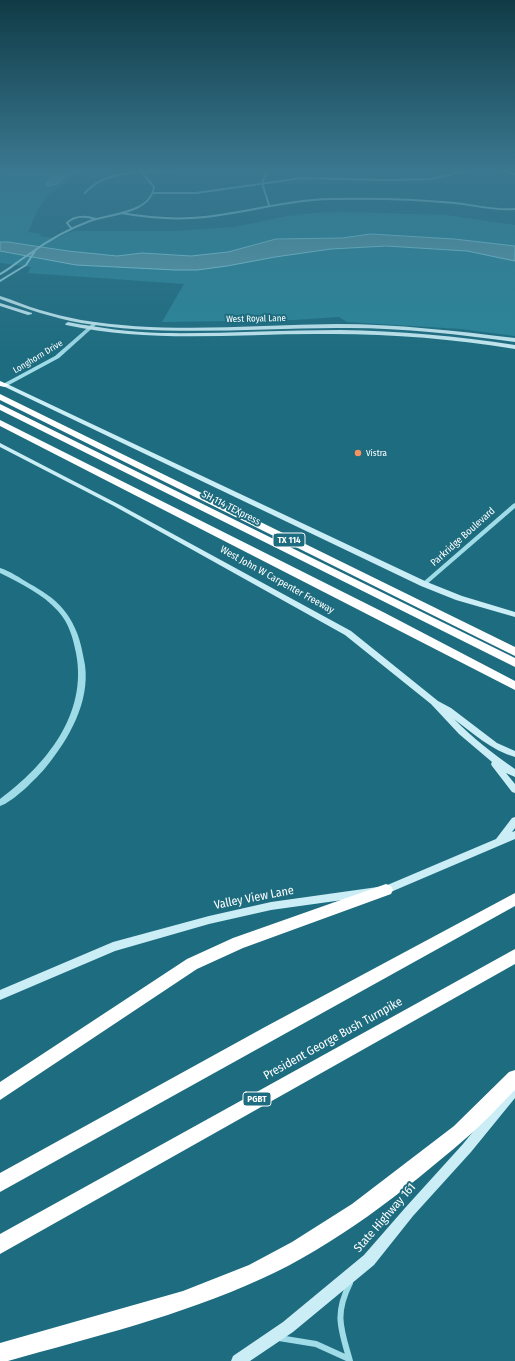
<!DOCTYPE html>
<style>
body{margin:0}
canvas{display:block;background:#1d6c7f}
</style>
<canvas width="515" height="1361"></canvas>
<script>
const c = document.querySelector('canvas').getContext('2d');
c.lineJoin = 'round';
function paint(path, color) { c.fillStyle = color; c.fill(path, 'evenodd'); }
function trace(path, color, width, dash) { c.strokeStyle = color; c.lineWidth = width; c.lineCap = dash ? 'butt' : 'round'; c.setLineDash(dash || []); c.stroke(path); }
function drawText(font, color, halo, rows, align = 'center') {
  c.font = font + ' "Fira Sans Condensed",sans-serif'; c.lineWidth = 4; c.setLineDash([]); c.textBaseline = 'middle'; c.strokeStyle = halo; c.fillStyle = color; for (const [text, x, y, turn = 0] of rows) {
    c.save(); c.translate(x, y); c.rotate((+turn || 0) * Math.PI / 180); c.textAlign = isNaN(turn) ? turn : align; if (halo) c.strokeText(text, 0, 0); c.fillText(text, 0, 0); c.restore();
  }
}
paint(new Path2D(`
 M9,170H82L48,195L37,211L28,232L43,234L38,236L56,238L73,231H175L234,227L287,216L313,213L342,212L447,215L515,225V336L461,329L347,322L339,317L293,320L162,322L184,284L28,273L31,267L0,263V177Z`), '#2a8699');
const water = new Path2D(`
 M62,170H77L67,174L57,184L47,186V183Z
 M371,234L454,239L515,246V261L467,251L386,246L331,249L275,257L227,266L197,270H175L76,265L0,251V242H8L68,251L117,256L142,253L191,256L228,252L276,239L342,238Z`);
paint(water, '#619ca9');
trace(water, '#94dcea', 1);
trace(new Path2D(`
 M268,170L262,183L269,205
 M501,170L515,174
 M85,193C105,169 148,172 176,170
 M154,193H196L302,178L388,180L431,179L471,170
 M121,213C149,218 177,220 205,217C248,212 288,200 331,199C372,198 414,199 455,203C475,205 494,211 515,209
 M71,228L67,223C75,215 86,216 96,219
 M0,274C10,269 18,261 28,255C47,241 68,229 90,221C110,214 151,213 154,187L140,170
 M0,281L26,265L35,251`), '#a0dce8', 2);
trace(new Path2D(`
 M350,1283C334,1315 341,1329 350,1361
 M279,1338L316,1344L349,1359`), '#a0dce8', 6);
paint(new Path2D(`
 M94,322L98,323L59,358L7,386H3V384L55,356Z
 M515,503V508L426,585H422L421,584L422,583L513,504Z
 M0,568C10,571 20,578 30,584C41,590 54,598 63,609C73,621 79,635 82,650C83,655 84,660 85,665C90,702 69,739 46,767C37,778 13,802 0,806V799C46,765 88,714 76,653C73,638 69,623 58,611C43,594 20,583 0,573Z`), '#a0dce8');
paint(new Path2D(`
 M0,170H3L0,172Z
 M0,296C13,300 26,306 40,310C53,314 67,317 81,320C166,334 252,325 337,324C397,324 456,331 515,338V342C456,334 397,327 337,328C252,328 166,337 81,323C53,318 27,309 0,299Z
 M0,303L32,313V314L28,315L0,306Z
 M68,322C99,328 130,332 161,333C221,334 280,330 340,330C399,331 457,336 515,345V349C449,338 383,333 316,334C233,334 148,343 66,325L65,324Z
 M5,383L427,582L462,596L515,612V617L456,600L421,586L3,386L2,385Z
 M0,443L118,504L351,631L438,701L451,708L497,743L515,751V757C491,750 474,734 454,719C473,738 493,754 515,769V777L506,773L515,784V793L512,792L492,766L491,764L492,762L459,734L431,704L345,635L114,506L0,447Z
 M515,817V828L512,832L515,831V839L386,894L271,910L209,924L115,951L0,1000V990L113,942L209,916L271,902L385,886L496,839L512,818Z
 M515,1083V1098L471,1152L413,1216L374,1265L293,1332L250,1361H231L233,1356L283,1322L364,1255L405,1208L463,1144L511,1085Z`), '#cbeef6');
paint(new Path2D(`
 M0,381L9,385L5,387L0,386Z
 M0,394L515,647V656L0,400Z
 M0,404L515,658V667L0,410Z
 M0,420L385,613L515,681V690L0,426Z
 M386,884L391,886L393,890L391,894L243,948L197,969L0,1100V1082L187,959L233,938Z
 M515,893V906L0,1192V1173L265,1027Z
 M515,949V964L0,1254V1234Z
 M515,1070V1090C499,1106 483,1124 465,1139C406,1190 333,1247 261,1279C180,1316 93,1337 8,1361H0V1343L183,1291L249,1265L292,1242L352,1204L454,1126L509,1072Z`), '#fff');
const sky = c.createLinearGradient(0, 0, 0, 361);
sky.addColorStop(0, '#103b46');
sky.addColorStop(0.47, '#3a7890');
sky.addColorStop(1, '#3a789000');
c.fillStyle = sky;
c.fillRect(0, 0, 515, 361);
for (const [x, y, r, color] of [
 [358,453,4,"#f8925f"]
]) { const dot = new Path2D(); dot.arc(x, y, r, 0, 2 * Math.PI); c.fillStyle = color; c.fill(dot); trace(dot, '#1d6c7f', 1.5); }
drawText('9px', '#fff', '#1d6c7f', [
 ["West Royal Lane",256,319,-1],
 ["Longhorn Drive",38,357,-31]
]);
drawText('9px', '#fff', '#1d6c7f', [
 ["Vistra",366,453]
], 'left');
for (const [x, y, w] of [
 [289,540,32],
 [257,1099,28]
]) { const box = new Path2D(); box.roundRect(x - w / 2, y - 7, w, 14, 3); c.fillStyle = '#1d6c7f'; c.fill(box); trace(box, '#fff', 1); }
drawText('bold 9px', '#fff', null, [
 ["TX 114",289,540],
 ["PGBT",257,1099]
]);
drawText('10px', '#fff', '#1d6c7f', [
 ["SH 114 TEXpress",231,508,27],
 ["Parkridge Boulevard",463,537,-42],
 ["West John W Carpenter Freeway",277,580,29]
]);
drawText('12px', '#fff', '#1d6c7f', [
 ["Valley View Lane",254,898,-11],
 ["President George Bush Turnpike",333,1039,-29],
 ["State Highway 161",385,1218,-49]
]);
</script>
